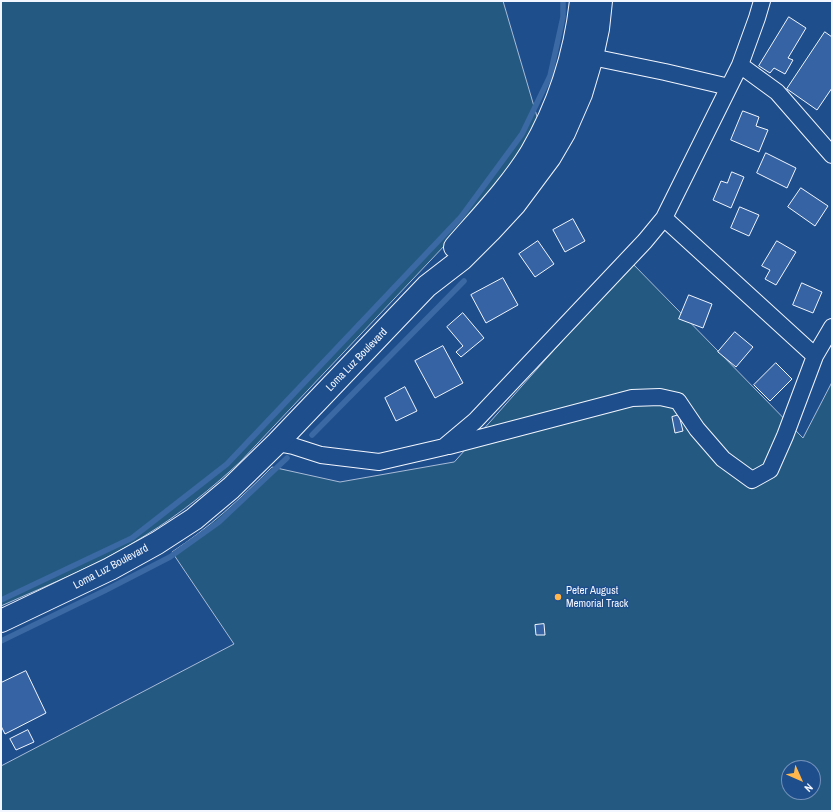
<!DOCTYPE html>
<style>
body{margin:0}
#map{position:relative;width:833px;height:812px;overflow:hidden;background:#1f4e8c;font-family:"Archivo Narrow",sans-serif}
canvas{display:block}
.frame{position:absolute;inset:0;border:2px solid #f2f6ff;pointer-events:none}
.north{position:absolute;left:781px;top:760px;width:40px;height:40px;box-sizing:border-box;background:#1f4e8c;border:1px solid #7391ba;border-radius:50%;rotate:135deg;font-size:11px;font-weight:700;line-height:16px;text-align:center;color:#f2f6ff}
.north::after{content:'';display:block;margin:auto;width:14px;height:18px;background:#ffb74d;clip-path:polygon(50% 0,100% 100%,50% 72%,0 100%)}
</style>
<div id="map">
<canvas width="833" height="812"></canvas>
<div class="frame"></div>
<div class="north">N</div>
</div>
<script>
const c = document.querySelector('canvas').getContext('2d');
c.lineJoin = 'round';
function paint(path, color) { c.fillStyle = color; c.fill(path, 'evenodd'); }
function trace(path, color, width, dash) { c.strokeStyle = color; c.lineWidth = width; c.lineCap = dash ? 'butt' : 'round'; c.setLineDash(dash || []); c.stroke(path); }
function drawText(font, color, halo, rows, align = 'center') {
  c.font = font + ' "Archivo Narrow",sans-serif'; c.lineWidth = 3; c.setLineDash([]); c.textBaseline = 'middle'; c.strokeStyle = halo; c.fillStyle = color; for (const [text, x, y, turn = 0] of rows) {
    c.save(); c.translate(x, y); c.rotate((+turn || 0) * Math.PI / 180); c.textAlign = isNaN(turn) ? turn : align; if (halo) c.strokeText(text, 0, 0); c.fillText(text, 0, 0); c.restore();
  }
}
const green = new Path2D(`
 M1,1H503L538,120L500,182L446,244L240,462C211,489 180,514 146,535C101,564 50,584 1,606Z
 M632,263L803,438L832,382V811H1V766L234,644L172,552C209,528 241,498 272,467L340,482L454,462ZM789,768H813V792H789Z`);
paint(green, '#245a82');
trace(green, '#a8bbd7', 1);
trace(new Path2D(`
 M312,435L464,281
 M1,600L132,538L227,464L461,217L522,134L550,76L563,17V1
 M1,641L104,591L170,557L219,522L287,458`), '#3b69a3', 5.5);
const building = new Path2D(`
 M789,17L806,28L788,58L793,60L785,74L774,68L770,73L759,66Z
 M825,32L832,37V88L817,110L787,89Z
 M743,111L759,117L756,126L768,130L759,152L731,140Z
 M766,153L796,168L787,188L757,173Z
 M732,172L744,177L731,208L713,200L721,181L727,183Z
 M801,188L828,206L815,226L788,207Z
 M740,207L759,215L749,236L731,228Z
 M573,219L585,241L565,252L553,230Z
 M538,241L554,264L535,277L519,254Z
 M777,241L796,252L776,285L765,279L770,270L762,266Z
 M503,278L518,305L486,323L471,295Z
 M802,283L822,292L813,313L793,305Z
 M689,295L712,304L703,328L679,319Z
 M463,313L484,338L461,357L456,352L463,346L447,327Z
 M735,332L753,347L736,367L718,352Z
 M443,346L463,383L435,398L415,361Z
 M776,363L792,379L770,401L754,385Z
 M405,387L417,411L396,421L385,398Z
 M679,415L683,431L675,433L672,417Z
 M544,624L545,635H536L535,625Z
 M26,671L46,713L5,734L1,726V683Z
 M28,730L34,742L16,750L10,739Z`);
paint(building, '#3563a3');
trace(building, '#f2f6ff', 1);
const street = new Path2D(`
 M582,55L665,72L729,87
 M740,65L777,92L832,155
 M664,218L815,356
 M277,443L293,446L321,455L379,462L444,447L475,421L645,241L664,218L740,65L757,18L762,1
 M449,446L632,398L660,397L678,401L697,429L723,459L752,480L770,470L785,436L815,356L832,327`);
const highway = new Path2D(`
 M455,247C481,217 510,187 531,153C558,107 575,54 581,1
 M1,621L110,569L157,543L194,519L231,488L277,443L427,286L462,259L490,231L515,204L550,157L564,133L581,94L592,57L598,29L601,1`);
trace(street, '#f2f6ff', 18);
trace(highway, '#f2f6ff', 24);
trace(street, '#1f4e8c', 16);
trace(highway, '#1f4e8c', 22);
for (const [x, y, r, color] of [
 [558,597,4,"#ffb74d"]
]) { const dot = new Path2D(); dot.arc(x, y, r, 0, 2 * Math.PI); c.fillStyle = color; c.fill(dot); trace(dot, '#1f4e8c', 1.5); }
drawText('11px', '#f2f6ff', '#1f4e8c', [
 ["Loma Luz Boulevard",357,360,-46],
 ["Loma Luz Boulevard",111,567,-28]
]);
drawText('11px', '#f2f6ff', '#1f4e8c', [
 ["Peter August",566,591],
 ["Memorial Track",566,604]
], 'left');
</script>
